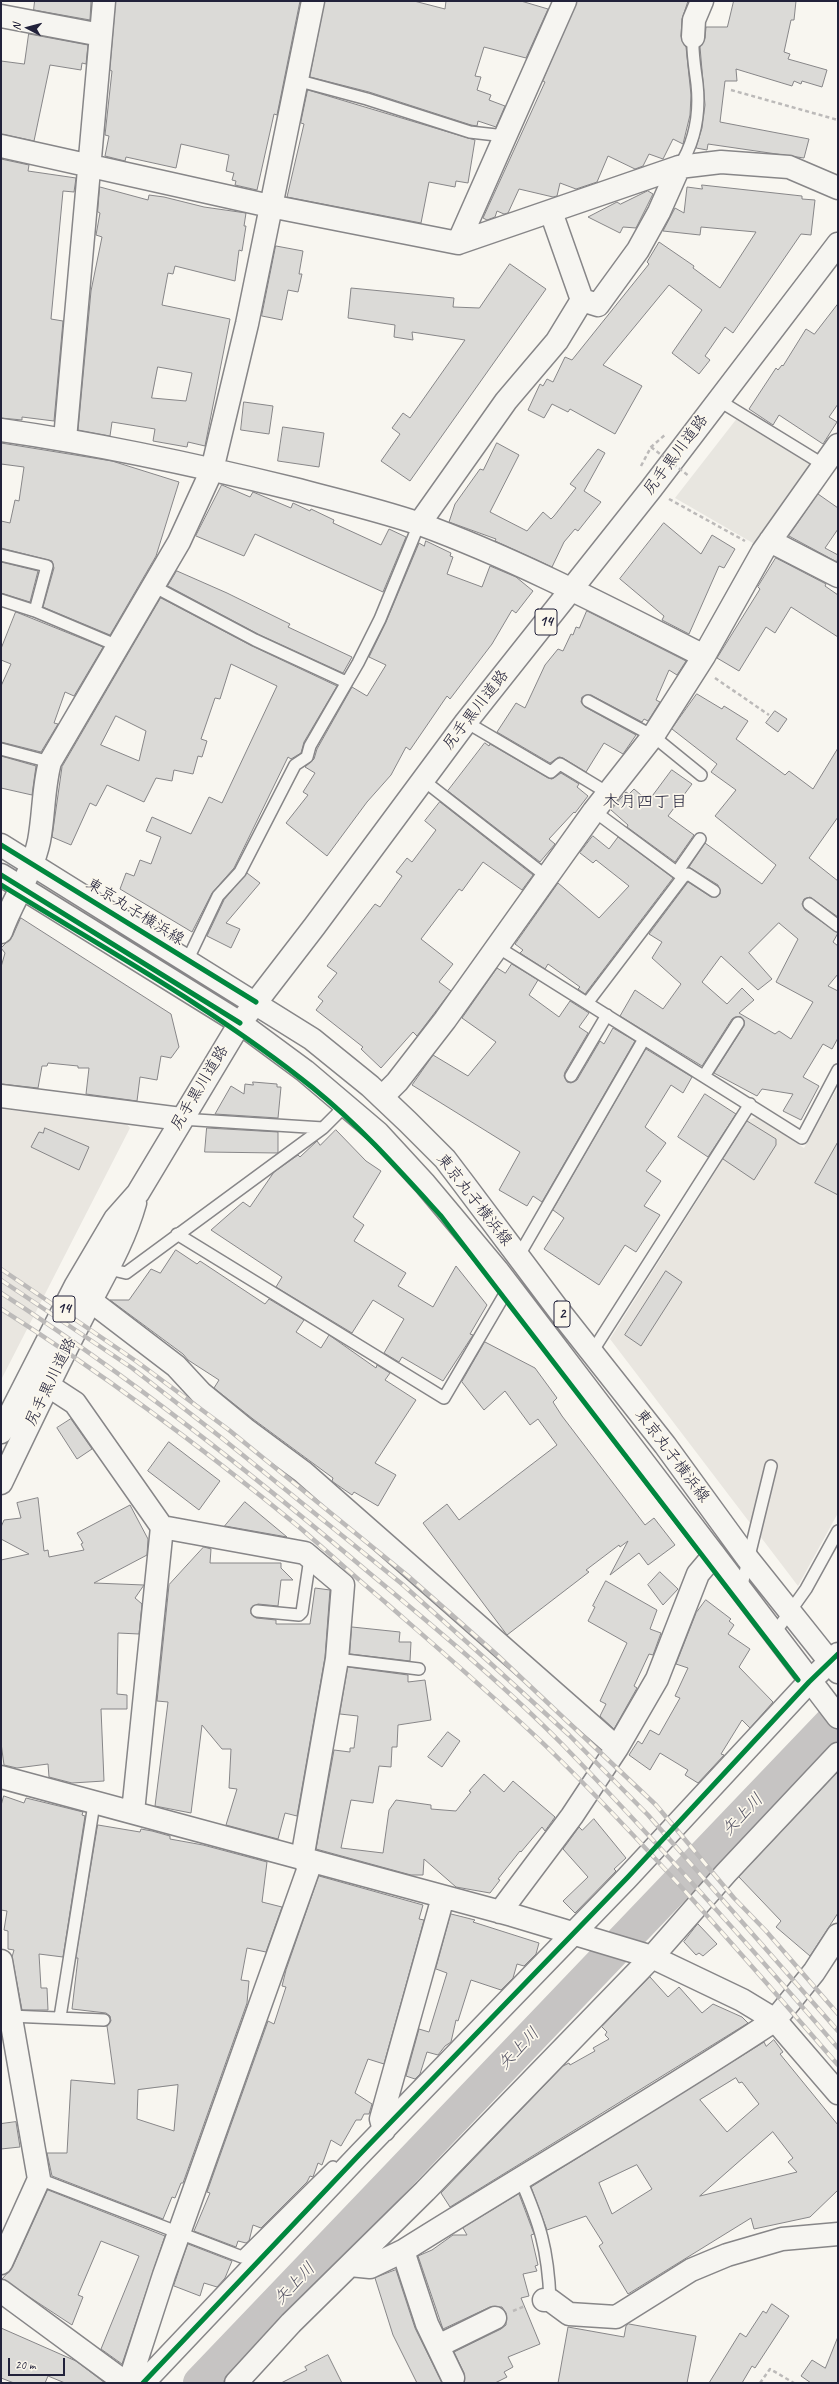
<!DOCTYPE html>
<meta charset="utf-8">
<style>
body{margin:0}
#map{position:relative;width:839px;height:2384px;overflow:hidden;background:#f8f6f0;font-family:Caveat,sans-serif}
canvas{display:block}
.frame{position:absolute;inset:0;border:2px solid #22223b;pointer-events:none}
.north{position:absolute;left:8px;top:8px;width:40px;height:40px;-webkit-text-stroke:3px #fbf7ec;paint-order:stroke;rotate:276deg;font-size:11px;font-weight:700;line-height:16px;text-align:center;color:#22223b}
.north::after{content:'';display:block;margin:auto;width:14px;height:18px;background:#22223b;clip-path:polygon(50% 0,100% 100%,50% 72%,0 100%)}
.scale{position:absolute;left:8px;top:2358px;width:57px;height:18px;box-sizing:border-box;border:2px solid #22223b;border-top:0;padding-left:5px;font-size:12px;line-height:14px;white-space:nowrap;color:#22223b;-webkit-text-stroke:3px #fbf7ec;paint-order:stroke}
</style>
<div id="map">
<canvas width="839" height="2384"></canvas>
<div class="frame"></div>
<div class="north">N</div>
<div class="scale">20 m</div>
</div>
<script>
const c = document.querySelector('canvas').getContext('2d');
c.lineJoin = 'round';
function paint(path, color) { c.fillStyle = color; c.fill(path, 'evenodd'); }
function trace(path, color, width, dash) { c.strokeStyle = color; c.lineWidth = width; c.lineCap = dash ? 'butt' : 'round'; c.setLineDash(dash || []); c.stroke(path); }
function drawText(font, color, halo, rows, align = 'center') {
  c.font = font + ' Caveat,"Klee One",sans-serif'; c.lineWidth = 3.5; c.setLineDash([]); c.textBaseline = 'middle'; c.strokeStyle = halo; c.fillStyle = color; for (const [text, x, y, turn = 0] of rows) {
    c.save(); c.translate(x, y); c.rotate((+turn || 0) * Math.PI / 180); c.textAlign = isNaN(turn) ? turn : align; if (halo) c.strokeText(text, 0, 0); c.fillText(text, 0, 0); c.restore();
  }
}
paint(new Path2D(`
 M838,1087V1513L798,1586L610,1339L748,1120L757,1117L804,1148Z
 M1,1109L125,1122L130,1128L1,1380Z`), '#e9e6e0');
paint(new Path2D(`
 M738,417L816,465L758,546L675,498Z`), '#e8e6e0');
trace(new Path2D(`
 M200,2383L838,1716`), '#c6c4c3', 34);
const building = new Path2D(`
 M35,1H91L90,20L34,10Z
 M116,1H300L277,115L274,114L257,190L235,185L236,181L232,180L234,173L226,171L229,155L181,144L176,168L126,157L125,161L105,156L109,136L105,135L112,71L110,70Z
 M325,1H414L445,9L446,1H521L548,9L526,58L484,47L475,76L481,77L477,90L491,95L489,100L505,106L496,127L478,121L477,126L471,125L369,92L310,77Z
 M577,1H688L682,19L681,36L686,47L691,95L690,115L683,144L673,139L663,159L649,154L643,166L635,169L608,156L597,182L576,189L560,183L557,196L553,197L519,189L508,213L504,214L497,211L495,217L487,220L483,218L545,82L543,81Z
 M734,1H796L794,20H791L784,52L790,54L788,59L827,70L822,87L802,81L801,84L794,81L792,86L736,69L737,81H725L720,122L809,139L804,158L708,144L707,150L696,148L702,128L705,105L700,47L705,38L706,27H727Z
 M29,34L88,45L86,64L82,63L81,70L50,65L34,141L1,134V61L24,64Z
 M308,90L475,140L468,183L456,181L455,187L429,182L421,223L287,197L304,124L301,123Z
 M1,159L29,165L28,171L76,178L74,192L63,191L51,319L63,321L54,421L22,417V420L1,418Z
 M702,185L802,196V199L815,200L811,235L801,234L733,333L725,327L705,356L710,360L699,374L672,353L702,310L669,285L603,365L642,386L615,434L570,409L568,412L552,404L544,418L528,410L540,384L543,386L547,379L553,382L565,357L572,360L649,264L647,262L659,242L694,266L693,268L720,288L756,232L701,227L700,235L663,231L675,208L684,213L687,187L702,189Z
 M100,187L148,200L149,195L164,197L204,207L246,213L244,226H246L242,251L239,250L235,281L175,266L173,274L168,273L162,305L230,319L205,446L188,442L187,447L153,441L155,429L112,422L110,436L78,430L91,291L102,237L96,235L100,213L98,212ZM158,367L192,373L186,401L152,398Z
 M648,191L653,194L636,228L623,227L620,233L588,217L617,202L620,204Z
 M276,246L303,251L299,274H302L298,292L288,290L282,320L262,316Z
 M510,264L546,289L410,481L381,461L400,434L392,428L403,413L410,418L465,340L412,332L413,340L394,337L395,325L348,318L351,288L454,298L453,307L479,308Z
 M838,304V404L829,417L837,422L823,444L779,415L773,425L749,409L776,368L778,370L782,365L783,366L806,329L814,334Z
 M244,402L273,406L269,434L241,430Z
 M283,427L324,433L319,467L278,461Z
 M1,443L112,461L179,482L156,556L110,635L43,607L54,568L52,561L1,548V521L10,523L15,500L19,501L24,467L1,464Z
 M497,443L519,455L490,512L527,531L543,512L551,519L554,516L576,488L570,484L598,449L605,453L584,491L601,502L578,531L575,529L564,542L552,567L495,541L496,539L449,522L455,504L480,469L483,470Z
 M222,485L250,497L253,492L291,508L293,503L310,511L311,509L334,520L333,523L381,545L389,529L406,537L383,592L255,534L244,556L196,536Z
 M818,494L838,508V529L825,548L838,555L837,562L789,536Z
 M664,523L701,554L712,535L735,549L724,568L719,566L689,634L662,620L664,616L620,579Z
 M426,541L451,553L450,556L453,557L447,574L482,587L490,566L516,577L533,591L516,613L512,610L492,644L450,699L447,696L410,750L406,747L391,775L367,802L327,856L286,823L308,795L303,792L315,773L305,767L314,759L317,749L352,687L367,696L386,665L369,657L386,622L419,543L424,546Z
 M776,558L826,584L825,586L838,595V637L791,607L775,633L766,627L739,671L717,658L760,589L758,587Z
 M1,562L38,571L30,602L1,593Z
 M177,571L227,593L290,624L288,627L352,657L343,673L258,634L168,586Z
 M161,598L252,646L337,686L304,742L301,753L291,759L288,757L234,868L212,893L192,932L120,889L126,873L134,876L140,860L151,864L161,837L146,831L152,817L191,834L209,797L222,803L277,686L231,664L220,699L215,698L201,739L207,741L202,757L198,756L193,774L174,770L172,781L156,778L144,802L107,785L96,806L90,803L71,845L52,837L62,767ZM116,716L146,731L139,761L101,745Z
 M587,611L686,661L677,675L669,670L656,700L660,702L648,721L644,719L642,722L591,695L582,697L581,702L585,707L636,735L623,754L604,743L586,772L563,758L559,757L550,763L497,732L516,703L525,708L545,665L558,649L563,651L571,634L573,635L576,627L579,628Z
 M16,612L103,647L74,696L65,692L54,723L58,724L41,752L1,742V686L11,664L1,660V649Z
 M697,694L722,709L724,706L748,721L736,739L785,775L789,771L813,789L838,748V817L809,858L838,881V917L810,897L804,899L802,904L805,910L838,933L833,942L838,946V974L828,986L838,991V1038L832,1049L823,1044L803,1077L819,1086L801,1120L783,1111L793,1094L762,1089L757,1096L714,1073L744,1026V1020L741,1017H735L732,1019L702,1066L620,1016L635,990L663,1009L681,984L652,958L662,942L649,934L688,882L711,897H717L720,894L718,885L689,867L705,843L762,884L776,865L715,816L736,790L711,772L717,764L672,729ZM779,923L798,939L776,982L813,1002L791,1039L779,1031L775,1034L739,1013L754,1000L742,988L727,1004L702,982L721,956L758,990L772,979L749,953Z
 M775,711L787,719L778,732L766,723Z
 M485,743L489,746L490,744L548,778L552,779L561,773L579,784L577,787L588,796L575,813L574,812L549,839L555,844L540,862L448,791Z
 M1,756L36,766L32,795L1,788Z
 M672,770L692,784L668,816L694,835L675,862L627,827L628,825L611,810L626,792L629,794L634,789L648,801Z
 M440,802L533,875L522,890L483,862L462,891L459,889L421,939L453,964L439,982L451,991L417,1036L413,1032L381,1068L361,1049L363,1047L316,1010L323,1001L318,997L337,973L327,966L375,904L380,907L402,876L396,872L407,858L412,862L436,830L425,821Z
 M593,836L609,849L618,837L673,878L585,994L578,989L580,987L548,964L545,969L520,953L523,950L515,944L558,883L599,918L629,886L596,860L593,863L580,853Z
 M247,873L260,883L226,923L240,929L231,948L207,936L224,900Z
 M21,918L171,1014L179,1047L171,1058L161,1056L157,1080L140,1077L137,1101L86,1094L89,1068H78V1066L48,1063L47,1066H42L38,1088L1,1084V967L5,953L1,948L12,937Z
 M512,964L538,980L529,995L559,1017L570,1001L589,1013L579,1027L588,1033L565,1072L564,1076L567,1082L571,1083L577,1080L600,1041L604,1044L613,1028L635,1041L542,1202L533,1196L527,1206L499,1190L520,1152L412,1085L433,1055L468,1076L496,1042L462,1018L497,968L505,973Z
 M646,1049L692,1077L683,1093L671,1085L645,1127L666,1143L646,1171L661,1181L644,1206L660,1215L636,1252L625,1245L599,1285L544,1249L564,1218L553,1210Z
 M253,1082L277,1084V1087H281L278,1118L215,1114L231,1086L244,1094L245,1084L253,1085Z
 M705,1094L736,1114L708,1157L678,1137Z
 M747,1121L776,1139V1145L754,1180L723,1159Z
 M45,1128L89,1147L79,1170L31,1147L39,1132L43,1133Z
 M207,1128L278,1132V1153L205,1152Z
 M336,1130L366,1161L381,1171L353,1217L364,1225L354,1241L406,1273L398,1286L433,1307L456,1266L487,1305L470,1334L473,1335L443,1381L402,1357L399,1362L384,1353L404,1319L373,1300L352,1333L276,1287L282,1277L211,1230L243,1202L250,1207L274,1172L298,1155L300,1157L317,1141L320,1145Z
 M838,1142V1195L815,1183Z
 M176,1250L197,1264L200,1261L265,1304L269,1299L304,1320L296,1332L321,1348L329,1335L376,1368L377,1365L390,1373L385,1380L416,1400L375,1463L396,1475L378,1506L354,1492L352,1495L336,1484L332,1481L333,1478L253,1419L214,1388L219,1380L188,1360L183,1354L110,1300H129L151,1269L160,1273Z
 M666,1271L682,1282L641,1346L625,1335Z
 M485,1342L535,1368L557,1398L553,1402L562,1416L645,1525L654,1518L675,1545L648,1565L639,1553L610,1575L628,1541L620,1547L619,1545L586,1570L589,1572L507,1635L423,1523L447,1504L459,1520L557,1445L538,1419L530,1425L505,1391L484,1410L462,1382Z
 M71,1419L92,1449L77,1459L57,1428Z
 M169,1442L220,1481L199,1510L148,1471Z
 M38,1498L44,1551L48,1550L49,1557L84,1550L81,1544L83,1543L77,1533L130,1505L148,1539L147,1555L94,1583L144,1585L135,1598L142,1604L139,1634L118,1633L117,1694L127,1695V1709H101L104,1781L72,1783L49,1777L48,1764L17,1768L4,1765L1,1743V1560L29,1554L1,1539V1527L4,1520L21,1518L17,1503Z
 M245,1502L287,1537L225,1526Z
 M204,1547L211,1549L210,1563H281V1568L293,1580H281L278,1606L258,1604L252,1607L251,1614L256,1618L276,1620V1624H310L315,1588L330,1590L325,1657L297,1816L285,1813L278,1839L226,1825L237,1789L229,1788L231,1749H222L202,1725L191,1813L155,1806L168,1702L157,1701L169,1585Z
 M660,1572L678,1589L663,1605L648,1585Z
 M606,1581L657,1610L650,1629L661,1633L653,1655L649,1654L634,1686L637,1688L614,1729L600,1716L606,1704L600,1701L627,1643L588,1621L595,1607L593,1606Z
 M706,1600L731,1619L729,1621L734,1625L728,1634L750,1649L739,1667L773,1702L750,1728L742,1720L721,1754L724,1755L698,1783L685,1775L688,1770L660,1753L650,1770L629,1755L638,1741L642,1744L650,1730L659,1735L680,1698L675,1696L688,1668L676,1664L696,1613Z
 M352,1627L400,1632L399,1642H411L410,1661L350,1654Z
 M348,1667L408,1675V1682L425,1680L431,1720L398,1725L397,1747H392L391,1767L379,1766L373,1803L351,1800L341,1848L383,1853L389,1810L396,1800L431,1805V1809L456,1811L471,1792L469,1791L484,1774L504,1792L513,1781L555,1817L545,1831L542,1827L521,1852L520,1851L498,1879L500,1880L490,1893L456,1887L424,1859L423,1875H411L316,1849L334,1750L350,1752V1748H354L358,1716L340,1714Z
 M448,1732L460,1741L442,1767L428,1757Z
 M838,1772V1913L810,1956L776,1927L781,1921L739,1877Z
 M4,1796L24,1803L26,1798L67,1808L83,1812L82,1815L85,1816L63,1957L39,1954L41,1988H47L48,2010H22L12,1957L14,1950L8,1949V1931L4,1930L7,1911L1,1910V1806Z
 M594,1819L626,1858L614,1869L616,1871L575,1913L563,1901L588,1877L563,1849L579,1827L582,1830Z
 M98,1825L140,1832L141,1829L152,1831L170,1836V1839L203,1845L267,1862L262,1902L282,1907L266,1952L247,1948L241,1980L249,1981L247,2003L183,2183H181L175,2198L172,2197L163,2219L52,2176L47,2153H67L71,2080L115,2084L107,2026L111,2021L110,2016L106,2013L72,2009L78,1958H76ZM178,2085L174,2131L137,2119L138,2090Z
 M319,1876L423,1905L419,1919L424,1920L384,2064L368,2059L355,2093L372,2104L369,2114H364L361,2120H356L341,2146L331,2140L322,2165L318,2163L313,2177L310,2176L307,2182L261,2228L253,2225L249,2241L246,2243L238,2241L236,2247L194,2231L210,2193L207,2192L268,2021L274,2024L286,1987L282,1986L286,1970Z
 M451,1914L475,1920L473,1922L539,1943L536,1954L524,1966L517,1964L513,1978L501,1990L471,1980L458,2021L456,2020L451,2042L445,2046L438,2055L427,2052L420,2074L415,2079L406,2076L419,2029L429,2032L447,1973L436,1969Z
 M698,1924L717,1944L703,1956L699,1953L696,1955L684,1942Z
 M650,1977L668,1997L679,1987L702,2013L713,2004L742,2017L748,2023L450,2207L441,2193L563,2066L569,2063L570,2065L595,2051L593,2048L609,2039L605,2035L607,2032L602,2027Z
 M774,2040L783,2052L780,2054L838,2125V2190L810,2217L754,2229L751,2218L628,2294L599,2246L603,2243L586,2216L547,2230L531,2187L764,2042L766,2046ZM736,2078L739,2083L742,2082L759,2104L727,2132L700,2100ZM773,2132L793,2158L788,2162L797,2172L700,2196ZM637,2165L652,2189L612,2214L599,2183Z
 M16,2122L20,2147L1,2149V2124Z
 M48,2190L165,2236L122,2364L101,2349L139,2256L101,2241L78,2295L83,2297L72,2325L2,2279L12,2268Z
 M519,2194L534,2234L531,2235L538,2265L535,2266L537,2271L523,2274L529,2296L521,2298L540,2344L508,2357L513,2367L504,2372L507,2377L495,2383H464V2373L454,2352L501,2329L506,2325V2313L502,2307H490L443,2329L418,2256L432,2250L453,2235H467L463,2228Z
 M188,2244L232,2261L225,2278L217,2287L204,2283L200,2296L174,2286Z
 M396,2270L415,2328L442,2383H417L393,2335L375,2278Z
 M772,2304L789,2316L755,2368L752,2366L742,2383H709L740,2333L746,2337L763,2311L766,2313Z
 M629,2324L696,2336L687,2383H558L568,2327L624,2337L626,2326Z
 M1,2328L76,2361L105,2383H65L48,2376L45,2383H14L1,2378Z
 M838,2337V2383H811L801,2376L812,2360L825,2368Z
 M328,2355L342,2383H281L307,2370L305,2367Z`);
paint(building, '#dbdad7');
trace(building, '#878688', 1);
const service = new Path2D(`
 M296,80L367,99L470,132L505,136
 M679,167C695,142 700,112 697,84C695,68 692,53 693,37
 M718,400L824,465
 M1,555L47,566L35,611
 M153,586L255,640L346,682
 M1,600L35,611L118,646
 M588,701L653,736L701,775
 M466,722L551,772L560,764L608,793
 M1,749L50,762
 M423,780L546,876
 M677,872L700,839
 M683,877L688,874L714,891
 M809,904L838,926
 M496,946L802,1138L838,1070
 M188,959L218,896L240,872L295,765L307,757L310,746L358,663L380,619L419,524
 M588,1002L683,877L594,811
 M571,1076L607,1015
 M704,1076L738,1023
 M181,1119L323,1128
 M177,1234L444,1398L509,1287
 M518,1257L644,1039
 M109,1269L126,1273L323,1128L346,1105
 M592,1352L750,1104
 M741,1589L771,1466
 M257,1611L299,1615L302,1612L310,1558
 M774,1634L806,1589L838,1531
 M337,1659L419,1669
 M10,2016L104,2020
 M60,2017L94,1804
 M520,2178C540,2224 548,2249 550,2300
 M39,2179L242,2257L333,2167`);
const minor = new Path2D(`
 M1,16L101,35
 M693,37L694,20L702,1
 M1,146L270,206L458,243L679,167L721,162L789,167L838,188
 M458,243L565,1
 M582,300L598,305L638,250L659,212L679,167
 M1,430C99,444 197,465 294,489C336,500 379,510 420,524C518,560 611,609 704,656
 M65,439L104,1
 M419,524L506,401L557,341L582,300L551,212
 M770,541L838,576
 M1,932C12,901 32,874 39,841C44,815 43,788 50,762L179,542L212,470L247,324L313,1
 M1,1096L181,1119
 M382,1097L397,1082L445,1020L594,811L653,736L704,656L763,551L838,445
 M91,1301L176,1366L201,1393L245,1429L303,1472L617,1748
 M49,1386L75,1403L162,1527L305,1553L343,1585L337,1659L302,1859
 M1,1777L512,1915L652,1957L742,2000L775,2020L838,2093
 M133,1812L162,1527
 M500,1912L572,1816L617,1748L657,1679L698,1574L714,1555
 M1,1961L39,2179L1,2263
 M384,2130L381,2119L443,1897
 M403,2251L427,2324L453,2378
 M350,2265L370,2267L403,2251C524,2175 649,2103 769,2024L775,2020L814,1972L838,1935
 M1,2291L126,2383
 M544,2300H550L569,2314L616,2317L691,2270L727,2255L782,2239L838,2234
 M438,2346L495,2318
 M129,2383L164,2275L311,1862
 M143,2383L359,2155L627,1878L809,1682L838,1654
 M236,2383L291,2323L425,2191L652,1957L726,1873L838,1754`);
const primary = new Path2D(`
 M1,845L312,1039L370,1086L408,1122L445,1159L464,1184L560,1312L665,1445L748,1559L838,1672
 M1,875L240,1023L305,1071L378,1133L425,1184L497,1270L838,1717
 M1,1432L76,1285L115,1219L138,1193L240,1023L314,927L466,722L651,489L838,244
 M1,1483C30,1422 59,1362 90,1302C107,1270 125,1239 135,1203`);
trace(service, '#878688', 14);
trace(minor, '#878688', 25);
trace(primary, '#878688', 25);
trace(new Path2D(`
 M731,90L838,120
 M641,466L651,447L666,434
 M669,499L745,541
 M715,678L769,715
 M513,2311L525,2306
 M760,2383L770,2369L794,2383`), '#bcbab9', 2.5, [4, 3]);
trace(service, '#f6f5f1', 11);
trace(minor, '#f6f5f1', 22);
trace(primary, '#f6f5f1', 22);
const rail = new Path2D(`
 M1,1269L136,1361L229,1430L408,1576L495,1653L656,1805L734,1898L766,1931L838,2014
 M1,1280L132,1368L223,1439L402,1584L488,1661L569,1735L648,1815L838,2031
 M1,1293C130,1377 250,1472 367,1571C434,1627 502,1683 563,1745C658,1843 749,1945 838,2048
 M1,1309C105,1375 204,1449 299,1527C328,1552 356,1578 385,1602C441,1651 497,1699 550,1750C652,1850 745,1958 838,2065`);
trace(rail, '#bcbab9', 4.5);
trace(rail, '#fbf7ec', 3, [9]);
trace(new Path2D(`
 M651,447L689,476`), '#bcbab9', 2.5, [4, 3]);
trace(new Path2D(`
 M1,845L256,1002
 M1,875L240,1023
 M1,885C105,949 218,1011 313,1088C360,1126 400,1171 441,1216L798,1680
 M143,2383L359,2155L627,1878L809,1682L838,1654`), '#00873e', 5);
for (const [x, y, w] of [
 [546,622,22],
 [64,1309,22],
 [562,1314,16]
]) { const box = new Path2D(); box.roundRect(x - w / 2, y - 13, w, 26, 3); c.fillStyle = '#fbf7ec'; c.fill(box); trace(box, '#22223b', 1); }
drawText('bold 15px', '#22223b', null, [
 ["14",546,622],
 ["14",64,1309],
 ["2",562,1314]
]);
drawText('16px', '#22223b', '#fbf7ec', [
 ["尻手黒川道路",676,455,-53],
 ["尻手黒川道路",476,710,-52],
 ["東京丸子横浜線",135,912,32],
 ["尻手黒川道路",200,1088,-59],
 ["東京丸子横浜線",474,1200,52],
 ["尻手黒川道路",51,1382,-64],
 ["東京丸子横浜線",672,1456,53]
]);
drawText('17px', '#22223b', '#fbf7ec', [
 ["木月四丁目",645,803]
]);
drawText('italic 17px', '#545364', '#fbf7ec', [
 ["矢上川",743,1815,-46],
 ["矢上川",519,2049,-46],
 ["矢上川",295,2284,-46]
]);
</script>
